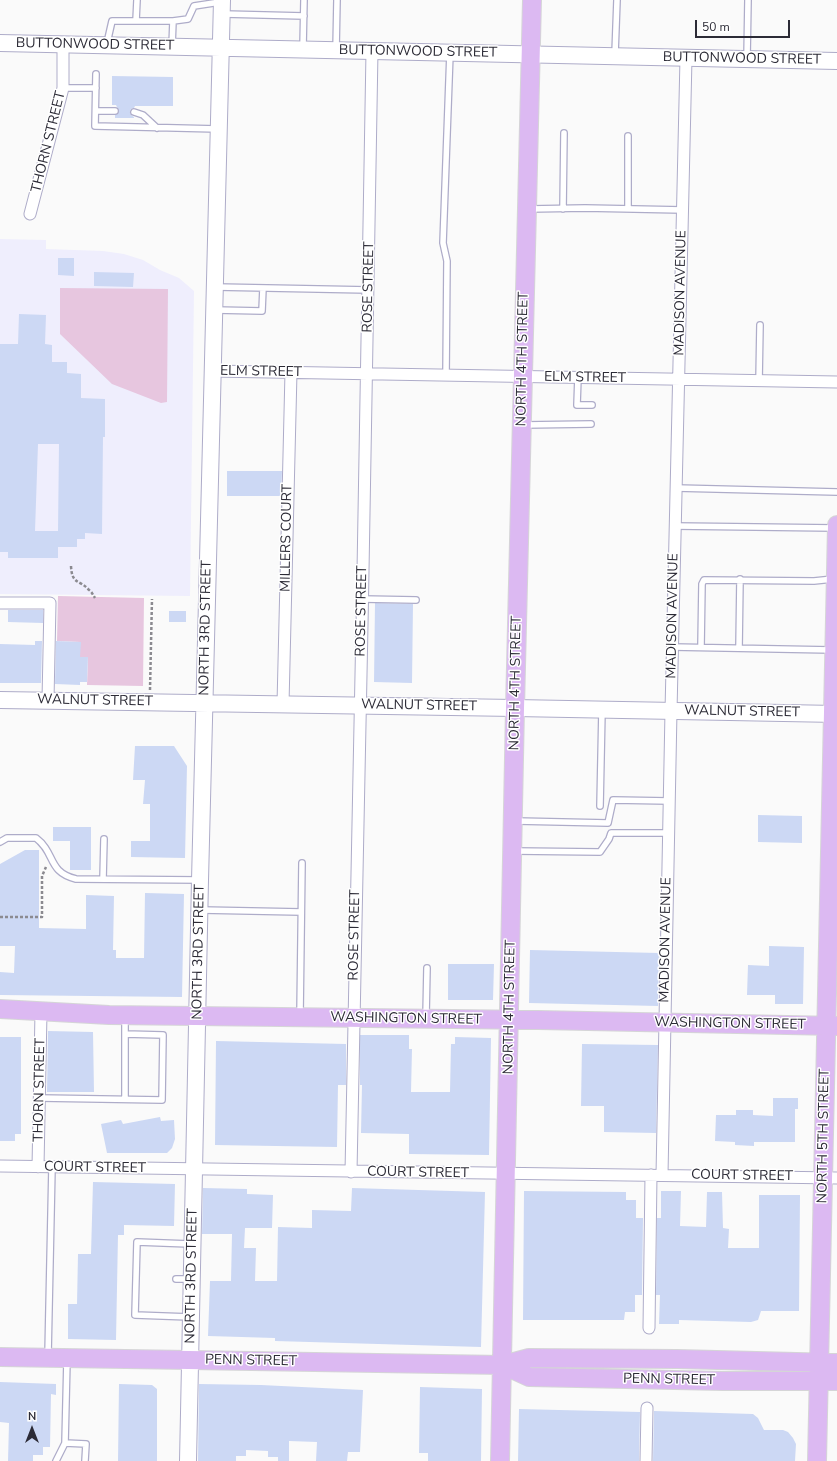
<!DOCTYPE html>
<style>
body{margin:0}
#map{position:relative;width:837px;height:1461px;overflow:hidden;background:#fafafa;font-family:"Nunito Sans",sans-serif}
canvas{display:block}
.north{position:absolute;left:12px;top:1409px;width:40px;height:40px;-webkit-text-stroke:3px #fff;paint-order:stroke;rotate:0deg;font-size:11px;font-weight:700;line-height:16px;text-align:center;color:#2c2b36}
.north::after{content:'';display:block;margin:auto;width:14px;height:18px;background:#2c2b36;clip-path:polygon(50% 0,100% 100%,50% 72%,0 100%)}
.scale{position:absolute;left:695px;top:20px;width:95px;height:18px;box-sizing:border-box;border:2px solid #2c2b36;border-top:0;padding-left:5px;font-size:12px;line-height:14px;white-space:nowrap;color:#2c2b36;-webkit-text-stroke:3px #fff;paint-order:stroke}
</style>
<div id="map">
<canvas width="837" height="1461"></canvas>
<div class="north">N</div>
<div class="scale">50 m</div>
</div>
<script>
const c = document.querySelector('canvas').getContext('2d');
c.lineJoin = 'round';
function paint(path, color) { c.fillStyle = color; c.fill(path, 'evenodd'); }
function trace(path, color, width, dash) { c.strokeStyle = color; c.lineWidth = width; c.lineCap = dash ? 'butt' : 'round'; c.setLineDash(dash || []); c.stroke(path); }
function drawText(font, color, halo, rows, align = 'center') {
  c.font = font + ' "Nunito Sans",sans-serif'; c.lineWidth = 3; c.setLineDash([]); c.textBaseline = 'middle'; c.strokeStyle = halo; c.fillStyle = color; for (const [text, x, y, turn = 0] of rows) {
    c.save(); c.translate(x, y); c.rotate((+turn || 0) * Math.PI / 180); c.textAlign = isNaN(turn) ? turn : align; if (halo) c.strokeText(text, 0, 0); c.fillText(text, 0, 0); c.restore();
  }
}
paint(new Path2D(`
 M0,239L46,240V249L103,251L124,254L143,260L160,270L179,278L194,291L190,596L0,594Z`), '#efeefd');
paint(new Path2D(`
 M60,288L168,289L167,402L161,403L112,384L60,334Z
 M58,596L144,598L143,686L87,685L88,657H80V642L57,641Z`), '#e7c6df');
paint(new Path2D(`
 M112,76L173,77V106H135L134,108L131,109L130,112L131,115L134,117V118H115V115L118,113L119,111L116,105H112Z
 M58,258H74V276L58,275Z
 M94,272L134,273L133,287L94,286Z
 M19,314L46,315L45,344L52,345V362H67V373L81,374V398L105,399V437H103L102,534L85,533V539H77V547H58V558H8V552H0V344H18ZM38,444H59L58,531H35Z
 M227,471H282L281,496H227Z
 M375,603L413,604L412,683L374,682Z
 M8,610H43V623L8,622Z
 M169,611H186V622H169Z
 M35,641H42L41,683H0V644L35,645Z
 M56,641L81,642L80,657H88L87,682H80V685L55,684Z
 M135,746H174L187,766L185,858L131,857V841H150V804H143L145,780H133Z
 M758,815L802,816V843L758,842Z
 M53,827H91V870H70V841H53Z
 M25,850H39V928L86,929V895L114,896L113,950H116V958H144L145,893L184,894L182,997L0,995V972L14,973L15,946H0V864Z
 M769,946L804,947L803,1004H775V995H747L748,965L769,966Z
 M530,950L659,953L658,1006L529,1003Z
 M448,964H494L493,1000H448Z
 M48,1031L93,1032L94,1092H47Z
 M360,1035H409V1049H412L411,1092H450L451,1044H455V1037L491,1038L489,1155L409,1154V1134L361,1133L362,1085H360Z
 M0,1037H21V1134H15V1141H0Z
 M216,1041L346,1044V1085H338L337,1147L215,1145Z
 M582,1044L658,1045L656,1133L604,1132V1106H581Z
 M773,1098H798V1109H795V1142H754V1146L735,1145V1142L715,1141L716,1115H736V1110H753V1115L773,1116Z
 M160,1117L161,1121L174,1120L175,1139L172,1148L167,1153H107L101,1124L121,1120L123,1124Z
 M93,1182L175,1184L174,1226L124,1225V1235H118L116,1340L68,1339V1304H77L78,1254H91Z
 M203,1188L247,1189V1194L273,1195L272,1228H245L244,1248H256L255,1281H277L278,1227L312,1228V1210L351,1211L352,1188L485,1192L481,1347L275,1341V1338L208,1336L210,1281H231L232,1234H202Z
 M524,1191L626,1192V1200H636V1218H643L642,1295H635V1312H625L624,1320H523Z
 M661,1191H681L680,1226L706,1227L707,1192H722L723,1228L729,1229L728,1248H759V1195H800L799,1311H761L758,1320L751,1322L679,1320V1324H659L660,1295H656L657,1218H661Z
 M0,1382L56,1384V1395L51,1394L50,1447H43V1455H33V1461H8L9,1423L0,1422Z
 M119,1384L152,1385L157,1389V1461H118Z
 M199,1384L261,1385L363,1390L360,1452H348L347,1461H316L317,1442L289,1441V1461H278V1457H268V1451L246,1450V1456H236V1461H198Z
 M420,1387L482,1389L481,1461H428V1453H419Z
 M519,1409L640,1412L639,1461H518Z
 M654,1411L753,1414L758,1418L764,1430H783L788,1432L793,1438L796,1444L795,1461H653Z`), '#ccd8f4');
const lane = new Path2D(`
 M224,14L304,16
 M136,21L137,0
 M173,21L188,19L194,6L220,2
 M107,43L112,21H173L172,46
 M303,47L304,0
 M336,50L337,0
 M615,54L617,0
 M747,58L748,0
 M96,74L95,126L218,129
 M63,88H96
 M96,111H115
 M134,112L143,115L157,128
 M529,209L585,208L683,210
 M563,209L564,133
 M628,209V136
 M216,287L369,290
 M215,310L262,311L263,288
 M446,375L447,261L443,243L450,53
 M578,377L577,405H592
 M759,381L760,325
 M524,425L591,424
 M676,488L837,492
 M675,526L835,528
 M362,599L416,600
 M701,646L702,584L704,580L814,581L833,579
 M672,647L832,650
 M739,648L740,579
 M600,806L602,710
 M516,821L608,823L613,800L669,801
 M0,842L7,838H36C56,853 47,872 76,879L200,880
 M515,851L600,852L609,839L611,833H668
 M103,879L104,839
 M201,910L301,912
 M300,1014L302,863
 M426,1016L427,968
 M125,1018V1034
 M40,1098L162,1100L163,1035L125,1034V1099
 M176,1279H190
 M190,1317L135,1315L137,1242L190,1244
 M48,1355L52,1167
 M65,1443L86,1444L85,1461
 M56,1461L65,1443L67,1360`);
const street = new Path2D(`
 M30,214L63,88V45
 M212,371L837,382
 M0,603H50L48,700
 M283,704L291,372
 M0,1166L837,1178
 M38,1167L41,1012
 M351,1172C357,798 368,425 372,51
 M662,1175L671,711L686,58
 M649,1328L651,1175
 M646,1461L647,1408`);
const secondary = new Path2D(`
 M0,43L837,61
 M0,700L515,708L837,714
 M188,1461L200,880L222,0`);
const primary = new Path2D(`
 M0,1009L109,1015L538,1020L837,1026
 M0,1357L503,1365L529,1358L677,1359L837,1363
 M503,1365L529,1377L723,1381H837
 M500,1461L515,708L532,0
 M817,1461L837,525`);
trace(lane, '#aeacc9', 8);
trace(street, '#aeacc9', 13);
trace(secondary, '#aeacc9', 18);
trace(primary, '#d5d5d7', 20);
trace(new Path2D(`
 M71,566C72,585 79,579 89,590C92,592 93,595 95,598
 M150,690L152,599
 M0,917H42V876L46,867`), '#8b8a90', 2.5, [3, 2]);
trace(lane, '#fff', 5.5);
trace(street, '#fff', 11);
trace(secondary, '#fff', 16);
trace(primary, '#dcb9f2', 18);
drawText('14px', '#2c2b36', '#fff', [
 ["BUTTONWOOD STREET",95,45,1],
 ["BUTTONWOOD STREET",418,52,1],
 ["BUTTONWOOD STREET",742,59,1],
 ["THORN STREET",49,142,-76],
 ["ROSE STREET",369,287,-89],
 ["MADISON AVENUE",681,293,-89],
 ["NORTH 4TH STREET",523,359,-89],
 ["ELM STREET",261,372,1],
 ["ELM STREET",585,378,1],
 ["MILLERS COURT",287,538,-89],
 ["ROSE STREET",362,611,-89],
 ["MADISON AVENUE",673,616,-89],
 ["NORTH 3RD STREET",206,628,-89],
 ["NORTH 4TH STREET",516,683,-89],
 ["WALNUT STREET",95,701,1],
 ["WALNUT STREET",419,706,1],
 ["WALNUT STREET",742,712,1],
 ["ROSE STREET",355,935,-89],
 ["MADISON AVENUE",666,940,-89],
 ["NORTH 3RD STREET",199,952,-89],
 ["NORTH 4TH STREET",510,1007,-89],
 ["WASHINGTON STREET",406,1019,1],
 ["WASHINGTON STREET",730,1024,1],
 ["THORN STREET",40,1090,-89],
 ["NORTH 5TH STREET",824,1136,-89],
 ["COURT STREET",95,1168,1],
 ["COURT STREET",418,1173,1],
 ["COURT STREET",742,1176,1],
 ["NORTH 3RD STREET",192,1276,-89],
 ["PENN STREET",251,1361,1],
 ["PENN STREET",669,1380,1]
]);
</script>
